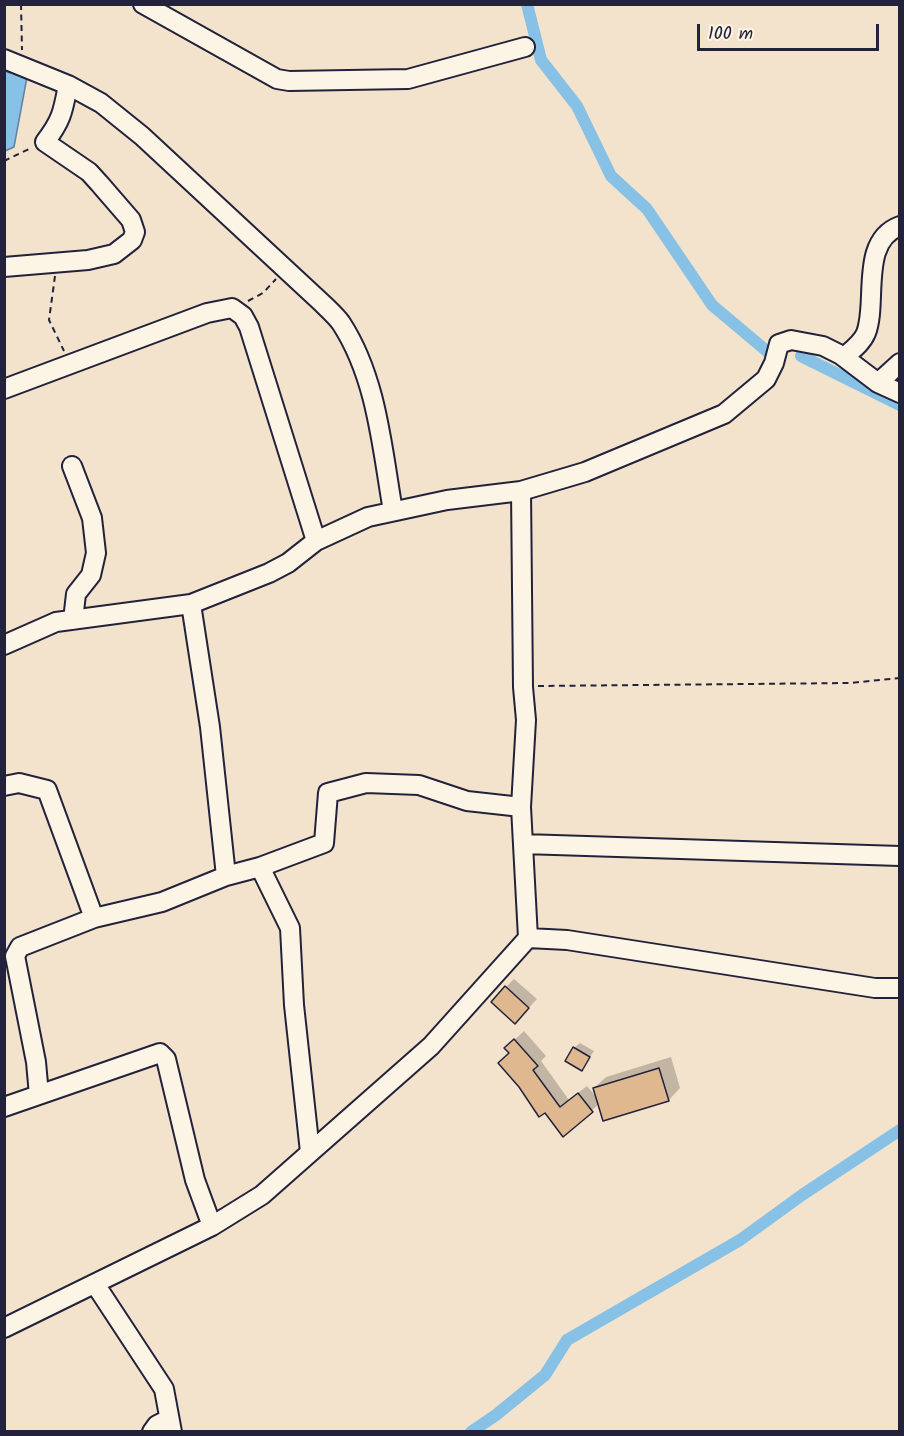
<!DOCTYPE html>
<style>
body{margin:0}
#map{position:relative;width:904px;height:1436px;overflow:hidden;background:#f3e3cc;font-family:Kalam,sans-serif}
canvas{display:block}
.frame{position:absolute;inset:0;border:6px solid #22223b;pointer-events:none}
.scale{position:absolute;left:697px;top:24px;width:182px;height:27px;box-sizing:border-box;border:3px solid #22223b;border-top:0;padding-left:8px;font-size:18px;line-height:21px;white-space:nowrap;color:#22223b;-webkit-text-stroke:4px #fcf5e5;paint-order:stroke}
</style>
<div id="map">
<canvas width="904" height="1436"></canvas>
<div class="frame"></div>
<div class="scale">100 m</div>
</div>
<script>
const c = document.querySelector('canvas').getContext('2d');
c.lineJoin = 'round';
function paint(path, color) { c.fillStyle = color; c.fill(path, 'evenodd'); }
function trace(path, color, width, dash) { c.strokeStyle = color; c.lineWidth = width; c.lineCap = dash ? 'butt' : 'round'; c.setLineDash(dash || []); c.stroke(path); }
const water = new Path2D(`
 M4,71L27,77L14,147L5,151Z`);
paint(water, '#87c1e6');
trace(water, '#5f81a2', 1.5);
paint(new Path2D(`
 M514,979L537,999L523,1014L506,987Z
 M524,1031L546,1056L541,1061L569,1100L587,1086L598,1099L594,1088L606,1077L671,1057L680,1088L669,1100L599,1104L563,1135L545,1111L506,1048Z
 M580,1043L594,1051L582,1069L574,1048Z`), '#0003');
trace(new Path2D(`
 M527,4L541,60L577,106L611,176L647,209L712,305L769,353
 M801,356L900,405
 M471,1432L496,1415L545,1375L567,1340L740,1240L802,1195L900,1130`), '#87c1e6', 12);
const building = new Path2D(`
 M505,986L529,1008L515,1024L491,1002Z
 M514,1039L538,1066L533,1070L560,1107L578,1093L593,1112L563,1137L545,1113L539,1117L519,1087L498,1063L509,1053L504,1048Z
 M573,1047L590,1057L582,1071L565,1061Z
 M659,1068L669,1101L603,1121L593,1088Z`);
paint(building, '#dfb890');
trace(building, '#22223b', 1.5);
const minor = new Path2D(`
 M143,4L277,79L289,81L408,79L525,47
 M4,59L68,85L101,103L142,136L322,303C328,309 336,316 341,323C377,378 382,448 393,511
 M4,267L88,260L114,254L132,240L135,232L131,220L99,183L89,172L45,142C62,120 63,111 68,85
 M844,357C852,350 862,343 866,333C878,302 859,241 900,226
 M878,383L900,363
 M4,389L207,313L232,308L243,316L249,327L316,541
 M72,466L92,518L96,553L91,575L76,594L73,620
 M191,604L210,727L226,876
 M4,645L56,622L191,604L269,573L288,563L316,541L368,517L447,500L521,491L585,472L724,414L766,379L774,363L779,344L791,340L823,346L841,355L878,383L900,393
 M4,786L19,783L47,790L94,918
 M523,844L900,856
 M260,867L290,928L294,1005L310,1152
 M528,938L567,940L875,988H900
 M39,1095L36,1062L15,956L20,947L94,918L162,902L226,876L260,867L324,843L328,793L366,783L419,785L467,801L521,807
 M4,1107L160,1053L166,1059L195,1180L212,1226
 M95,1284L164,1389L172,1432
 M4,1328L212,1226L262,1195L431,1046L528,938L521,807L526,720L523,687L521,491
 M152,1432L157,1425L169,1419`);
trace(minor, '#22223b', 22);
trace(new Path2D(`
 M21,4L22,50
 M4,161L31,148
 M55,276L49,320L64,351
 M248,301L263,293L276,279
 M538,686L850,683L900,678`), '#22223b', 2, [6, 4.5]);
trace(minor, '#fcf5e5', 18);
</script>
